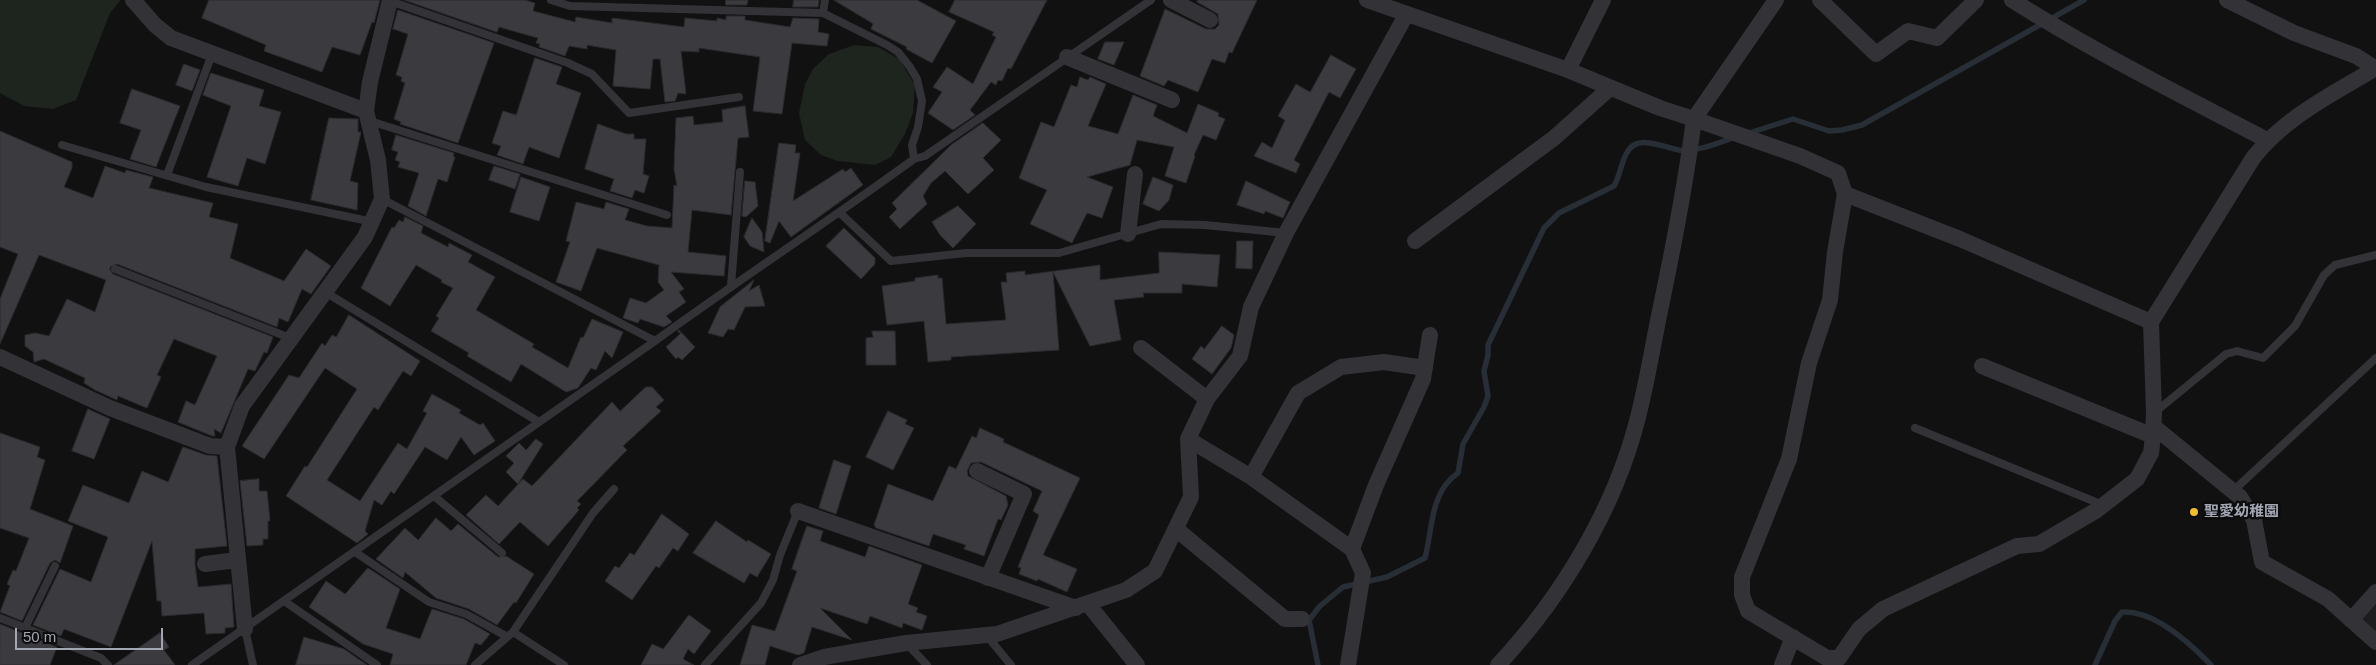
<!DOCTYPE html>
<meta charset="utf-8">
<style>
body{margin:0}
#map{position:relative;width:2376px;height:665px;overflow:hidden;background:#111112;font-family:Helvetica,sans-serif}
canvas{display:block}
.scale{position:absolute;left:15px;top:628px;width:148px;height:22px;box-sizing:border-box;border:2px solid #a2a6b3;border-top:0;padding-left:6px;font-size:15px;line-height:18px;white-space:nowrap;color:#a2a6b3;-webkit-text-stroke:4px #0c0c0d;paint-order:stroke}
</style>
<div id="map">
<canvas width="2376" height="665"></canvas>
<div class="scale">50 m</div>
</div>
<script>
const c = document.querySelector('canvas').getContext('2d');
c.lineJoin = 'round';
function paint(path, color) { c.fillStyle = color; c.fill(path, 'evenodd'); }
function trace(path, color, width, dash) { c.strokeStyle = color; c.lineWidth = width; c.lineCap = dash ? 'butt' : 'round'; c.setLineDash(dash || []); c.stroke(path); }
function drawText(font, color, halo, rows, align = 'center') {
  c.font = font + ' Helvetica,"Noto Sans JP",sans-serif'; c.lineWidth = 5; c.setLineDash([]); c.textBaseline = 'middle'; c.strokeStyle = halo; c.fillStyle = color; for (const [text, x, y, turn = 0] of rows) {
    c.save(); c.translate(x, y); c.rotate((+turn || 0) * Math.PI / 180); c.textAlign = isNaN(turn) ? turn : align; if (halo) c.strokeText(text, 0, 0); c.fillText(text, 0, 0); c.restore();
  }
}
paint(new Path2D(`
 M2376,592V642L2351,620Z`), '#1d1d1f');
paint(new Path2D(`
 M0,0H121L110,13L76,100L53,109L24,106L0,93Z
 M854,45L878,47L899,59L915,85L913,113L905,134L891,157L875,165L838,161L821,155L805,140L799,113L805,84L813,69L829,54Z`), '#1d251e');
trace(new Path2D(`
 M1749,133L1793,119L1829,131L1842,130L1862,125L2084,0
 M1318,665L1309,620L1320,606L1343,587L1387,577L1425,558C1433,527 1430,492 1458,473L1463,444L1484,407L1488,396L1484,371L1488,355V345L1544,228L1559,213L1614,186C1621,175 1622,152 1634,145C1646,138 1667,148 1679,150C1698,152 1718,143 1735,137
 M2095,665L2115,621L2122,612C2155,610 2190,643 2211,665`), '#272e36', 5.5);
const building = new Path2D(`
 M209,0H380L374,23L372,22L360,55L332,47L322,72L264,51L266,45L202,18Z
 M404,0H525L535,3L533,11L575,22L576,17L612,23V18L684,27L685,18L717,21V18L726,20V16H745V20L790,27L793,18L819,19L818,32L829,34L827,46L792,43L782,114L753,111L760,57L699,48V52L681,51L686,94L678,93L675,101L665,102L660,59H653L650,89L613,86L616,50L587,45V49L569,46L565,56L539,47L540,44L536,43L538,38L499,27L497,32Z
 M726,0H748L747,5H726Z
 M794,0H819L818,7H793Z
 M834,0H917L956,21L932,63L906,49L907,47L871,29L873,24Z
 M955,0H1047L1011,69L1008,68L1002,81L998,80L996,85L991,82L970,110L975,115L953,130L928,113L942,92L933,87L947,67L973,84L996,37L992,35L994,32L949,12Z
 M1198,0H1257L1232,53L1229,52L1225,63L1212,59L1198,92L1168,80L1164,86L1140,76L1165,9L1206,29H1215L1219,25L1218,14L1197,2Z
 M398,10L494,43L458,143L400,124L401,122L394,119L405,83L401,81L402,77L396,75L408,34L393,29Z
 M1105,42H1124L1114,65L1098,59Z
 M1331,55L1356,69L1340,98L1329,92L1294,160L1300,164L1296,173L1254,156L1262,142L1272,148L1285,120L1278,116L1296,84L1310,92Z
 M535,58L562,67L556,84L581,93L559,158L529,147L523,164L497,155L501,146L492,143L503,111L516,115Z
 M184,64L200,70L192,91L176,85Z
 M211,73L264,90L259,106L281,112L265,164L247,158L238,186L207,177L231,106L203,95Z
 M1080,77L1088,80L1090,77L1106,84L1088,126L1118,134L1133,95L1157,105L1153,116L1187,133L1198,104L1219,113L1218,116L1225,119L1216,140L1203,135L1194,155L1195,156L1186,183L1165,176L1174,147L1137,140L1130,165L1087,177L1113,187L1102,218L1087,213L1072,243L1030,224L1047,190L1019,178L1041,122L1054,127L1071,85L1077,87Z
 M132,89L180,106L156,167L130,159L141,130L120,123Z
 M745,106L749,137L738,138L731,215L692,210L688,252L726,256L724,276L671,272L684,289L679,292L686,302L666,316L672,322L664,327L640,319L638,323L623,318L630,298L646,303L664,290L658,282L659,265L597,248L581,291L556,282L570,242L566,241L576,202L604,209L606,202L629,209L625,220L647,226L672,228L674,185L677,186L674,169L676,118L693,116L694,125L723,122L722,110Z
 M329,118L358,119V132H361L350,181L358,183L357,210L311,200Z
 M983,123L1001,140L983,158L994,170L968,194L945,171L931,183L923,196L927,204L900,229L889,217L897,209L892,203L951,145Z
 M598,124L626,134H634V139H646L643,174L649,176L644,193L635,190L632,198L610,191L614,179L585,169Z
 M0,131L72,162V168L64,187L93,198L105,166L125,173L126,170L153,177L149,188L213,203L209,217L238,224L230,258L284,281L306,249L331,266L311,294L302,289L288,322L279,318L277,327L117,264L110,267V270L113,274L273,337L267,353L264,352L255,371L248,369L221,433L214,429L215,436H212L178,422L186,401L195,405L217,356L174,339L157,375L161,377L147,408L118,396L117,400L95,390L84,383L85,378L44,359L34,362L33,352L25,346V335L35,333L49,336L67,299L95,312L106,280L39,255L0,344V299L18,254L0,247Z
 M396,135L454,153L453,156L455,157L447,182L438,179L426,216L408,206L419,173L398,167L400,162L395,160L398,152L392,150Z
 M779,143L796,145L795,153H800L793,201L843,169L845,172L851,168L863,185L791,237L779,221L770,243L765,241Z
 M494,166L520,174L515,189L489,180Z
 M521,177L550,187L539,221L510,212Z
 M1153,177L1173,185L1169,200L1159,211L1143,204Z
 M745,181L755,182L758,206L746,217L742,216Z
 M1246,181L1290,202L1283,218L1265,211L1264,214L1237,205Z
 M958,206L976,224L953,248L940,235L932,222Z
 M405,217L423,226L421,233L448,247L449,243L472,255L468,262L495,277L476,310L534,344L532,347L568,368L581,337L583,338L592,319L623,332L612,358L605,351L596,370L591,368L578,388L566,392L521,364L511,382L467,356L469,353L431,331L439,318L436,316L453,288L441,282L442,280L416,265L390,306L361,288L392,227L394,228L399,220L403,222Z
 M752,218L762,232L764,252L750,246L744,237Z
 M844,228L875,258V264L861,279L826,246Z
 M1237,241H1253L1252,269L1236,268Z
 M1159,252L1220,255L1217,287L1182,284V293H1143L1144,297L1114,300L1121,340L1090,346L1053,272L1059,350L951,357V360L928,362L924,321L887,325L882,286L915,281V278L938,275V278H942L946,324L1006,320L1001,282H1007L1006,273L1025,271V275L1100,265V280L1159,273Z
 M754,280L749,291L759,285L765,306L745,307L734,330L728,329L723,337L708,333L720,307Z
 M349,315L420,361L411,376L403,371L378,410L374,407L327,480L360,501L398,443L407,449L427,413L423,411L432,394L461,410L459,413L480,425L483,423L495,441L474,455L461,437L447,460L425,447L394,494L391,491L382,505L374,500L365,531L368,534L357,543L286,496L305,466L307,467L357,389L325,368L264,459L242,446L289,375L299,378L322,343L325,346L332,335L336,337Z
 M1222,326L1234,335L1231,348L1212,374L1192,359L1201,346L1204,349Z
 M679,330L695,347L682,360L678,357L676,359L666,347L681,333L678,332Z
 M872,331H895L896,365H866V338L873,337Z
 M646,387H652L664,400L656,407L661,411L623,446L627,450L577,501L581,504L577,508L579,510L548,546L520,522L499,544L466,515L486,495L498,506L523,479L532,486L612,402L620,411Z
 M88,409L110,419L94,459L72,451Z
 M888,411L907,420L905,424L914,428L893,470L866,457Z
 M980,428L1004,439L1003,442L1080,478L1043,555L1077,569L1067,592L1038,579L1037,581L1019,574L1021,568L1018,567L1039,515L1033,511L1042,491L981,462L971,463L967,471L968,476L1006,496L1008,505L1001,520L998,519L984,556L964,549L966,545L933,534L929,546L876,528L874,525L888,484L933,501L949,466L956,469L972,436L976,438Z
 M0,433L40,447L37,457L45,460L30,509L73,526L60,563L55,560L50,563L22,621L0,612L10,586L7,584L13,570L16,571L29,538L0,528Z
 M536,439L543,444L518,484L506,472L514,463L506,456L519,443L526,450Z
 M183,447L206,455L217,456L227,546L195,549V565L198,587L231,584L234,627L225,628V633L206,634L204,613L162,616L161,601H157L152,541L111,647L64,629L61,636L33,625L60,569L91,582L108,537L68,521L83,485L129,503L142,471L168,482Z
 M834,460L851,466L836,514L819,508Z
 M259,479V491H267L270,521H268V539H263V545L247,546L240,481Z
 M662,514L689,534L678,551L673,548L659,568L656,566L632,600L605,581L615,566L619,568L630,553L634,555Z
 M436,518L451,531L458,524L498,557L506,556L534,574L516,603L514,602L497,625L469,609L436,598L405,572L403,578L376,559L405,528L418,540Z
 M716,521L747,542L748,540L771,554L757,577L750,573L744,583L693,553Z
 M807,526L823,531L820,541L865,557L869,546L922,565L908,604L918,608L916,612L927,616L922,630L903,623L902,628L870,616L867,624L820,608L852,640L812,627L804,653L798,655L770,646L765,665H740L752,625L775,631L797,571L792,569Z
 M368,568L400,589L386,628L420,639L432,609L464,619L490,634L481,645L475,643L466,665H390L393,654L363,644L309,607L326,581L345,594Z
 M689,615L711,631L694,654L688,649L683,659L694,665H641L652,644L663,649Z
 M0,624L57,647L50,665H0Z
 M160,633L169,647L164,650L175,665H114Z
 M304,637L344,649L367,665H296Z`);
paint(building, '#3b3b3f');
trace(building, '#2b2b2e', 1);
trace(new Path2D(`
 M551,0L570,6L823,13L887,45L898,52L910,67L917,79L922,101L918,127L912,145L914,159
 M390,1L568,63L592,74L629,113L739,97
 M823,13L825,0
 M370,121L667,215
 M62,145L206,187L373,222
 M167,175L212,54
 M382,199L655,341
 M840,213L891,261L966,253H1059L1161,224L1205,225L1286,233
 M115,269L290,338
 M731,286L740,172
 M325,292L539,422
 M2154,413L2226,354L2237,351L2263,358L2295,326L2324,275L2335,265L2376,255
 M1915,428L2103,505
 M2233,491L2376,358
 M434,496L502,553
 M355,552L429,602L466,614L506,636
 M284,601L377,665
 M0,618L101,658L108,665
 M25,628L55,566
 M245,629L253,665
 M513,632L564,665
 M987,636L1011,665
 M907,644L927,665
 M192,665L655,341C740,279 829,221 914,159L925,156L1151,0
 M475,665L513,632L593,513L614,489
 M705,665L761,603L773,580L780,555L798,511`), '#323237', 8);
trace(new Path2D(`
 M133,0L155,25L171,38L366,111
 M1171,0L1210,20
 M1367,0L1568,70L1660,108L1694,119C1686,182 1674,244 1661,306C1653,344 1647,383 1637,421C1614,510 1561,598 1498,665
 M1776,0L1694,119L1800,156L1838,173L1845,194L1960,239L2151,322
 M1820,0L1876,54L1908,31L1937,38L1976,0
 M2012,0C2094,52 2181,95 2267,140
 M2227,0L2294,33L2356,56L2375,68
 M1067,57L1172,100
 M1568,70L1603,0
 M1845,194L1835,252L1830,300L1809,363L1789,459L1742,577V595L1748,611L1827,658H1839L1859,629L1883,609L2017,546L2039,544L2097,510L2137,479L2151,453L2153,436L2154,413L2151,322L2253,158C2285,117 2333,94 2376,68
 M1128,234L1135,174
 M1415,241L1554,138L1610,88
 M1141,348L1207,399
 M0,357L110,408L210,446L227,447L242,406L365,237L382,199L378,160L366,111L370,82L390,0
 M1982,366L2153,436
 M2153,426L2240,497L2254,520L2262,562L2328,599L2376,642
 M1188,439L1251,477L1352,549L1363,573L1348,665
 M227,447L245,629
 M977,471L1024,494L988,578
 M1251,477L1298,393L1341,367L1384,362L1425,368
 M798,511L1076,608
 M1176,529L1285,619H1302
 M1352,549L1376,485L1423,379L1430,335
 M205,564L237,560
 M1088,604L1137,665
 M2351,620L2376,592
 M800,665L824,657L906,643L997,634L1126,590L1155,571L1191,497L1188,439L1207,399L1240,356L1251,307L1286,233L1406,15
 M1782,665L1793,637`), '#323237', 16);
for (const [x, y, r, color] of [
 [2194,512,5,"#f1bd29"]
]) { const dot = new Path2D(); dot.arc(x, y, r, 0, 2 * Math.PI); c.fillStyle = color; c.fill(dot); trace(dot, '#0c0c0d', 2); }
drawText('bold 15px', '#a2a6b3', '#0c0c0d', [
 ["聖愛幼稚園",2204,512]
], 'left');
</script>
